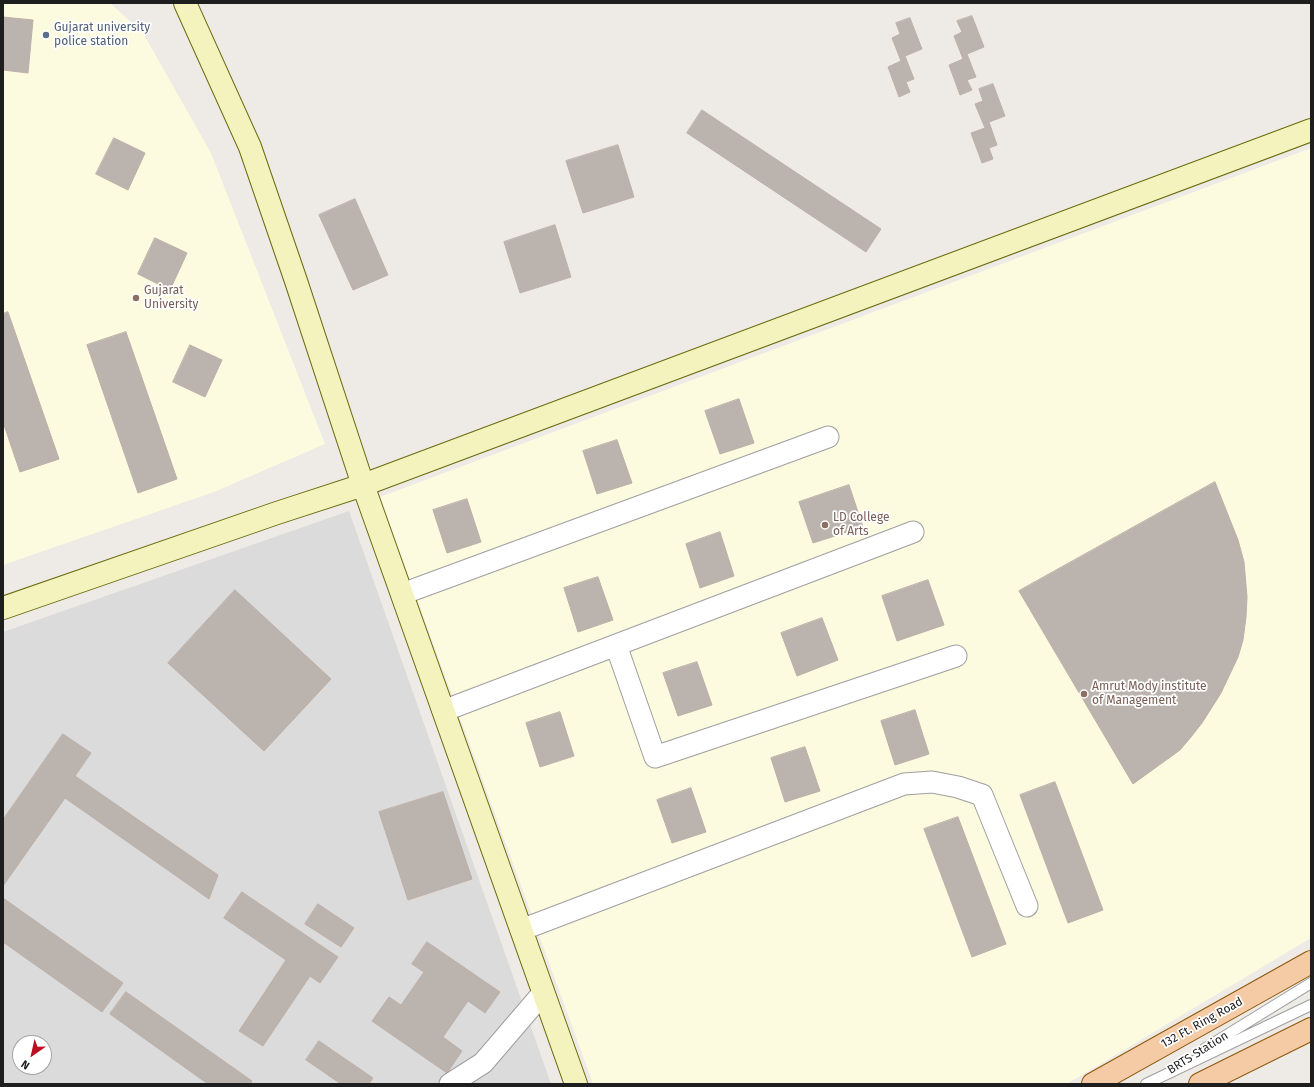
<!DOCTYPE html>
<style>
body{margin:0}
#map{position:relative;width:1314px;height:1087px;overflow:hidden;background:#eeeae5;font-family:"Fira Sans",sans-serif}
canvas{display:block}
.frame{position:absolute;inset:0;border:4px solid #1e1e1e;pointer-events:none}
.north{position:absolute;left:12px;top:1035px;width:40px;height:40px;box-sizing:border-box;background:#fff;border:1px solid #a5a5a5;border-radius:50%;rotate:214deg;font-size:11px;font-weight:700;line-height:16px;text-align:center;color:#1e1e1e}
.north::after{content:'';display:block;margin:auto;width:14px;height:18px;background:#bb101f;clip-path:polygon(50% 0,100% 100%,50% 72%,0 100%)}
</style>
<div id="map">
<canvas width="1314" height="1087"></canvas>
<div class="frame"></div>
<div class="north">N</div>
</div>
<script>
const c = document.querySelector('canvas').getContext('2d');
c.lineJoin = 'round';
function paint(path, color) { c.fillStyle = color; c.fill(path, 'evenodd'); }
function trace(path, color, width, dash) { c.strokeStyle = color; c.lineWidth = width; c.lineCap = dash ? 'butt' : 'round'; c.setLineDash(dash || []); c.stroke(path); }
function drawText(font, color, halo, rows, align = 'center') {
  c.font = font + ' "Fira Sans",sans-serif'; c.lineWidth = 3.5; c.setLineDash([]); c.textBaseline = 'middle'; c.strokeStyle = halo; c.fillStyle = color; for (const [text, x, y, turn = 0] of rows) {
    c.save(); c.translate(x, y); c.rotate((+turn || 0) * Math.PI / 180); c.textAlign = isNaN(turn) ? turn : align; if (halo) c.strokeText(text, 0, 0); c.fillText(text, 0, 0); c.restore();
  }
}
paint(new Path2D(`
 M349,511L551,1084H3V632ZM20,1043H44V1067H20Z`), '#dcdbdb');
paint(new Path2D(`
 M3,3H110L143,33L211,153L325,444L214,492L3,565Z
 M1311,148V938L1067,1084H593L380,497Z`), '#fcfadf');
const building = new Path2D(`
 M972,16L984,47L967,54L976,77L967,80L972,90L960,95L949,65L963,59L954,36L962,32L957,21Z
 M3,17L33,20L28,73L3,70Z
 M910,18L922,49L905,56L914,79L906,82L910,92L899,97L888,67L901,61L892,38L900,34L896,23Z
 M993,84L1005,116L989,122L997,145L989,148L993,159L982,163L971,133L985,128L975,104L983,101L979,89Z
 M702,110L881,229L866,252L687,133Z
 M114,138L145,153L128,190L96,174Z
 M618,145L634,197L583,213L566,161Z
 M355,199L388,275L353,290L319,215Z
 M555,225L571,277L520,293L504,242Z
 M155,238L187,253L170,290L138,274Z
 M8,312L59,459L20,472L3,422V314Z
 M126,332L177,479L138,493L87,345Z
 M190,345L222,360L205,397L173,382Z
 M739,399L754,443L720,454L705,411Z
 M617,440L632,483L597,494L583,451Z
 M1215,482L1238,540L1244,562L1247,597L1246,617L1243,640L1238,657L1221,693L1202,723L1191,737L1180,750L1133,784L1019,591Z
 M849,485L863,527L813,543L799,502Z
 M467,499L481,542L447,553L433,510Z
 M720,532L734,576L700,588L686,544Z
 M598,577L613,620L578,632L564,588Z
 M928,580L944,625L897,641L882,596Z
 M235,590L331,679L264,751L168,663Z
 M822,618L838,660L797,676L781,633Z
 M697,662L712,705L678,716L663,673Z
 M915,710L929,754L895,765L881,721Z
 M560,712L574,756L540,767L526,723Z
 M63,734L91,753L75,776L218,875L209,899L65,798L3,886V820Z
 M805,747L820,791L785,802L771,758Z
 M1055,782L1103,910L1068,923L1020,795Z
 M691,788L706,832L672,843L657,800Z
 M443,792L472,879L408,900L379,812Z
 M958,817L1006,944L972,957L924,829Z
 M242,892L338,957L320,983L310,976L263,1046L239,1031L286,960L224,918Z
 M3,898L123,983L102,1012L3,942Z
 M318,904L354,928L341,947L305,924Z
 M427,942L500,992L485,1013L468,1001L443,1037L462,1051L447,1073L372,1021L389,997L401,1005L424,972L412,964Z
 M126,992L252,1081L250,1084H208L110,1014Z
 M319,1041L373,1078L369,1084H341L306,1060Z`);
paint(building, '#bbb3ae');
trace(building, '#beb0a8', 1);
const lane = new Path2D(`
 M1204,1049L1311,983
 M1146,1084L1311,1005`);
const street = new Path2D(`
 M402,594L828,437
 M616,645L655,757L956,656
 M443,711L913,532
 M521,930L904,784L932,782L958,787L982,795L1027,906
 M450,1084L483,1063L543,993`);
const secondary = new Path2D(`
 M185,3L250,147L296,281L363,485L1311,130
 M3,608L277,513L363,485L576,1084`);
const primary = new Path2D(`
 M1093,1084L1311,962
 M1200,1084L1311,1029`);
trace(lane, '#9f9f9f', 12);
trace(street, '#9f9f9f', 23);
trace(secondary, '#6a6c0e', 24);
trace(primary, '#8c570c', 24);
trace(lane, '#fff', 10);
trace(street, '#fff', 21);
trace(secondary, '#f4f2bd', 22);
trace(primary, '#f4cba4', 22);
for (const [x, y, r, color] of [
 [46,35,4,"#5c6f8a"],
 [136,298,4,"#8d6e63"],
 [825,525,4,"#8d6e63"],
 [1084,694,4,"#8d6e63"]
]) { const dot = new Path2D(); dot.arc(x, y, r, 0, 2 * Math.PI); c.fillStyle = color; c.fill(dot); trace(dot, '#fff', 1.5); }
drawText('12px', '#4e5e75', '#fff', [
 ["Gujarat university",54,28],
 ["police station",54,42]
], 'left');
drawText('12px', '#785e54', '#fff', [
 ["Gujarat",144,291],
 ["University",144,305],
 ["LD College",833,518],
 ["of Arts",833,532],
 ["Amrut Mody institute",1092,687],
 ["of Management",1092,701]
], 'left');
drawText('12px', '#1e1e1e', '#fff', [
 ["132 Ft. Ring Road",1202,1023,-29],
 ["BRTS Station",1198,1053,-32]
]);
</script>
